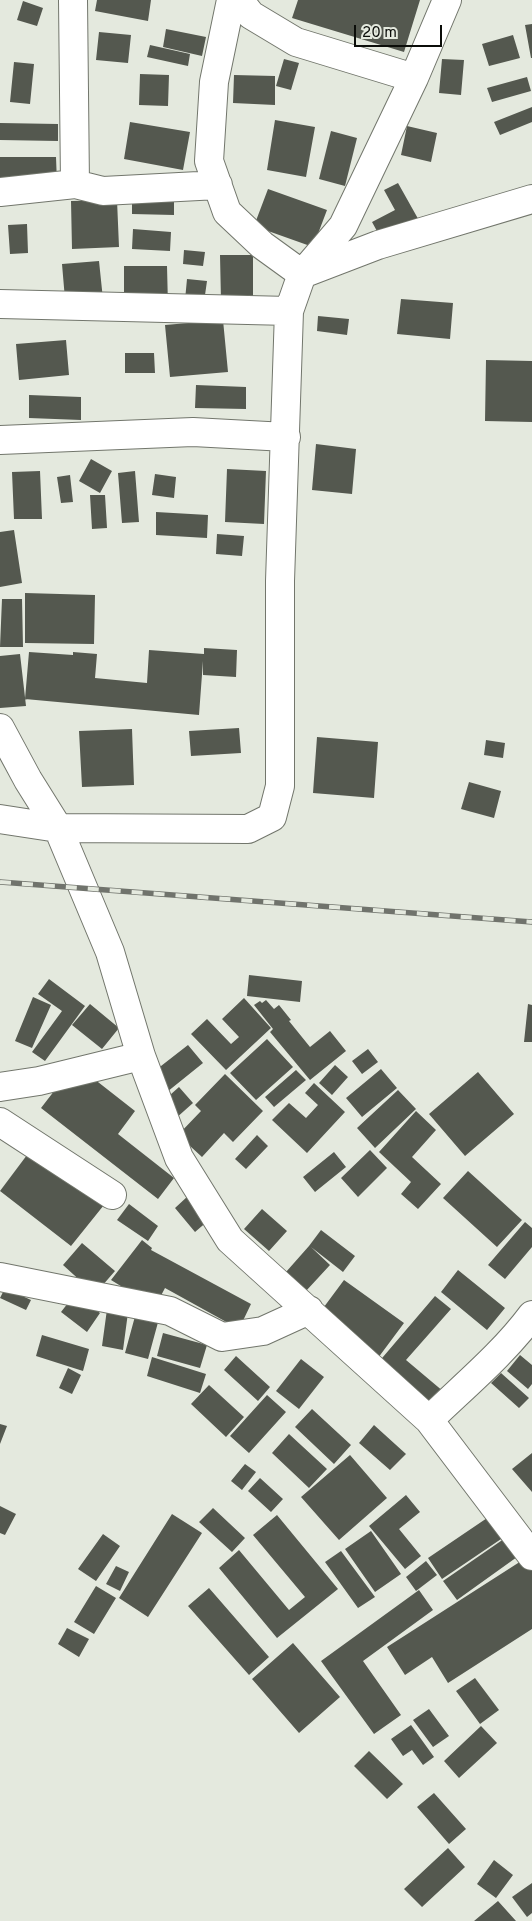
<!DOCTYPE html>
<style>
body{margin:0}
#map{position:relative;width:532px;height:1921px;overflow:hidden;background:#e4e9de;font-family:Overpass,sans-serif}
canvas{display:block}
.scale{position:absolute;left:354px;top:25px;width:88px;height:22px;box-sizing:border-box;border:2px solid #0b0d09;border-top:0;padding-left:6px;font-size:15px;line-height:18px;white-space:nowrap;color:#0b0d09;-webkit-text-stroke:4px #e4e9de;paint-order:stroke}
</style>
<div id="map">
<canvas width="532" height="1921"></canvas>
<div class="scale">20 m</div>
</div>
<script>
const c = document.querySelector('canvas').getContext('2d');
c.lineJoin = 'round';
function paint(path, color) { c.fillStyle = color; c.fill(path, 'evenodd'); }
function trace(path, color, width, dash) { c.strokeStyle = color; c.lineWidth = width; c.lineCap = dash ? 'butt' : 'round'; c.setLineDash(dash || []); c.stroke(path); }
paint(new Path2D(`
 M97,0H151L148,21L95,11Z
 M298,0H420L404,52L292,18Z
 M23,1L43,8L37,26L17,20Z
 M532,24V58H531L525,25Z
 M166,29L206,37L202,56L163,47Z
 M99,32L131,35L128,63L96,60Z
 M513,35L520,58L489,66L482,44Z
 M150,45L190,54L188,66L147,57Z
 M284,59L299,63L291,90L276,86Z
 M442,59L464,60L461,95L439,93Z
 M14,62L34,64L30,104L10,102Z
 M140,74L169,75L168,106L139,105Z
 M234,75L275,76V105L233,103Z
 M527,77L531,91L492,102L487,88Z
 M532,107V122L500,135L494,122Z
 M275,120L315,127L306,177L267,170Z
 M130,122L190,132L183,170L124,159Z
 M0,123L58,124V141L0,140Z
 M407,126L437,133L431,162L401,155Z
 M331,131L357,138L345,186L319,179Z
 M0,157H56L57,183L0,184Z
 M398,183L421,224L384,244L372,222L395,210L384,190Z
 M268,189L327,210L313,247L254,226Z
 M132,198L174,199V215L132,214Z
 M117,200L119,247L72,249L71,201Z
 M27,224L28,253L10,254L8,225Z
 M133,229L171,232L170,251L132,249Z
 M184,250L205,252L203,266L183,264Z
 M220,255H253V300L221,301Z
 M99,261L104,309L66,311L62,264Z
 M124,266H167L168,306H124Z
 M187,279L207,281L204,302L185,300Z
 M401,299L453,303L450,339L397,334Z
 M318,316L349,319L347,335L317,331Z
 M223,320L228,372L170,377L165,325Z
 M66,340L69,375L19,380L16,344Z
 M125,353H154L155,373H125Z
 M486,360L532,361V422L485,421Z
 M196,385L246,387V409L195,408Z
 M29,395L81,397V420L29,418Z
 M316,444L356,449L352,494L312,490Z
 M91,459L112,471L100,493L79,481Z
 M227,469L266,471L264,524L225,522Z
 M40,471L42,519H14L12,472Z
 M135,471L139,522L122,523L118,473Z
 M155,474L176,477L174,498L152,495Z
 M70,475L73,502L61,503L57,477Z
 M90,495H105L107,528L92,529Z
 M156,512L208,515L207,538L156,535Z
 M14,530L22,583L0,587V532Z
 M217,534L244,536L242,556L216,554Z
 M25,593L95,595L94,644L25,643Z
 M2,599H22L23,647H0Z
 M204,648L237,650L236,677L203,675V661L199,715L25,699L29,652L73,655V652L97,654L95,678L147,683L149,650L204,654Z
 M20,654L26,706L0,708V656Z
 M239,728L241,753L191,756L189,731Z
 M132,729L134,785L82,787L79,731Z
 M317,737L378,742L374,798L313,793Z
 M486,740L505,743L503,758L484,755Z
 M469,782L501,791L494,818L461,809Z
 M249,975L302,981L300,1002L247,996Z
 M49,979L85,1006L45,1061L32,1052L62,1011L38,994Z
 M33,997L51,1005L32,1048L15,1041Z
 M244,998L271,1028L226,1070L191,1034L207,1019L231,1044L239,1037L222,1019Z
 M266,1000L274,1009L279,1005L291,1020L289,1021L310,1047L330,1031L346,1051L310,1080L270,1032L273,1029L254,1005L260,1001L262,1003Z
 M90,1004L119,1028L102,1049L72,1025Z
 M528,1004L532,1005V1042H524Z
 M267,1039L293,1067L256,1100L230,1073Z
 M188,1045L203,1063L167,1092L152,1073Z
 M368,1049L378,1062L362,1074L352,1061Z
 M75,1064L135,1111L118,1134L174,1178L158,1199L41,1108Z
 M335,1065L348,1077L332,1095L319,1083Z
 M381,1069L397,1088L362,1117L346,1098Z
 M296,1070L306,1080L274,1107L265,1097Z
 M478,1072L514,1114L465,1156L429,1114Z
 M225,1074L263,1111L233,1142L224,1133L202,1157L178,1135L201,1111L195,1105Z
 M314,1083L345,1112L307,1153L272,1120L289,1103L306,1118L318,1105L305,1093Z
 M179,1087L193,1103L175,1119L161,1103Z
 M398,1090L416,1109L375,1148L357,1128Z
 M416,1111L436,1130L412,1157L441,1184L418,1209L401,1194L411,1182L379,1152Z
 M257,1135L268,1146L246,1169L235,1159Z
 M50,1146L112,1195L71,1246L0,1191L27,1155L37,1163Z
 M370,1150L387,1168L358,1197L341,1178Z
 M334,1152L346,1167L315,1192L303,1177Z
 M468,1171L522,1220L497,1247L443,1198Z
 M188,1196L209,1220L195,1232L175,1208Z
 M129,1204L158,1226L148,1241L117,1220Z
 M262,1209L287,1231L269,1251L244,1229Z
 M525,1222L532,1228V1247L505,1279L488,1265Z
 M321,1230L355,1256L343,1272L311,1247L330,1265L306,1291L286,1272L309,1246Z
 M142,1240L152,1248L151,1250L251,1304L239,1329L165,1288L155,1307L111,1280Z
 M82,1243L115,1271L95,1294L63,1265Z
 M458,1270L505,1308L487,1330L441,1292Z
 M344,1280L404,1323L378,1358L318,1315Z
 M5,1288L31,1300L26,1310L0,1298Z
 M75,1294L100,1313L87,1332L61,1312Z
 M435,1296L451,1309L406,1360L444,1392L429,1409L377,1364Z
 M108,1302L129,1305L123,1350L102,1346Z
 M137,1309L160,1315L148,1359L125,1353Z
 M163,1333L207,1345L200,1368L157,1356Z
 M42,1335L89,1349L83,1371L36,1356Z
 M520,1355L532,1365V1384L528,1389L507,1371Z
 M236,1356L270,1387L258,1401L224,1370Z
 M152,1357L206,1374L200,1393L147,1376Z
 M301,1359L324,1377L299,1409L276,1391Z
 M68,1368L81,1375L72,1394L59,1388Z
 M501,1373L529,1398L519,1408L491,1383Z
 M209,1385L244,1417L226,1437L191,1404Z
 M267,1395L286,1412L249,1453L230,1436Z
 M312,1409L351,1445L334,1464L295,1427Z
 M0,1424L7,1426L0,1444Z
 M374,1425L406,1454L390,1470L359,1443Z
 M289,1434L327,1469L309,1488L272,1453Z
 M532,1453V1492L512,1469Z
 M350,1455L387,1498L339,1540L301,1497Z
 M245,1464L256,1472L242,1490L231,1481Z
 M260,1478L283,1499L271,1512L248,1491Z
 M406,1495L420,1512L399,1529L421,1556L405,1569L369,1526Z
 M0,1506L16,1514L5,1535L0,1533Z
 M213,1508L245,1538L232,1552L199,1522Z
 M172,1514L202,1533L148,1617L119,1598Z
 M493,1514L507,1535L442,1579L428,1558Z
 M277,1515L338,1589L277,1638L219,1568L239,1550L289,1610L305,1597L253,1535Z
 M371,1531L401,1574L375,1592L345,1549Z
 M103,1534L120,1546L96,1581L78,1569Z
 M511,1534L524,1552L457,1600L443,1581Z
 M341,1551L375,1597L358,1608L325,1562Z
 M529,1556L532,1560V1629L448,1683L432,1657L405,1675L387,1647Z
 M426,1561L437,1575L416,1591L406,1577Z
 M116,1566L129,1572L120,1591L106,1584Z
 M96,1586L116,1598L94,1634L74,1622Z
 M209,1588L269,1657L249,1675L188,1606Z
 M419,1590L433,1610L363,1661L401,1715L374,1734L321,1661Z
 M67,1628L89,1639L79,1657L58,1644Z
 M293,1643L340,1697L299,1733L252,1679Z
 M475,1678L499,1710L480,1724L456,1691Z
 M429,1709L449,1736L433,1747L413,1720Z
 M411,1725L434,1757L423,1765L412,1750L403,1756L391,1739Z
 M481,1726L497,1743L459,1778L444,1761Z
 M369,1751L403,1784L387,1799L354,1766Z
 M434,1793L466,1829L449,1844L417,1807Z
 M448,1848L465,1867L422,1907L404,1889Z
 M494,1860L513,1875L496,1898L477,1884Z
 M532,1883V1913L527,1917L512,1897Z
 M498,1901L516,1921H474Z`), '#54584f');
const minor = new Path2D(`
 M73,0L75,184
 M231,0L214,82L209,161L227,212L262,245L302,274
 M239,0L251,15L296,42L414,78
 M0,192L75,184L103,191L218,185
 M305,273L378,245L532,199
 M0,304L289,311
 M0,440L193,432L286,437
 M0,728L28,780L58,828L110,952L141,1056L179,1158L230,1240L429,1420L532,1556
 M0,819L58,828L248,829L272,817L280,786V581L289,311L302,274L343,226L414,78L447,0
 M0,1087L39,1081L141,1056
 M0,1122L112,1195
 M0,1277L170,1311L222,1337L263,1331L309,1310
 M429,1420C464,1386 503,1354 532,1315`);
trace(minor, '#72766c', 30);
trace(minor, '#fff', 28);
const rail = new Path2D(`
 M0,882L532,922`);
trace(rail, '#70736c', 5.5);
trace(rail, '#e4e9de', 4, [11]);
</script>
